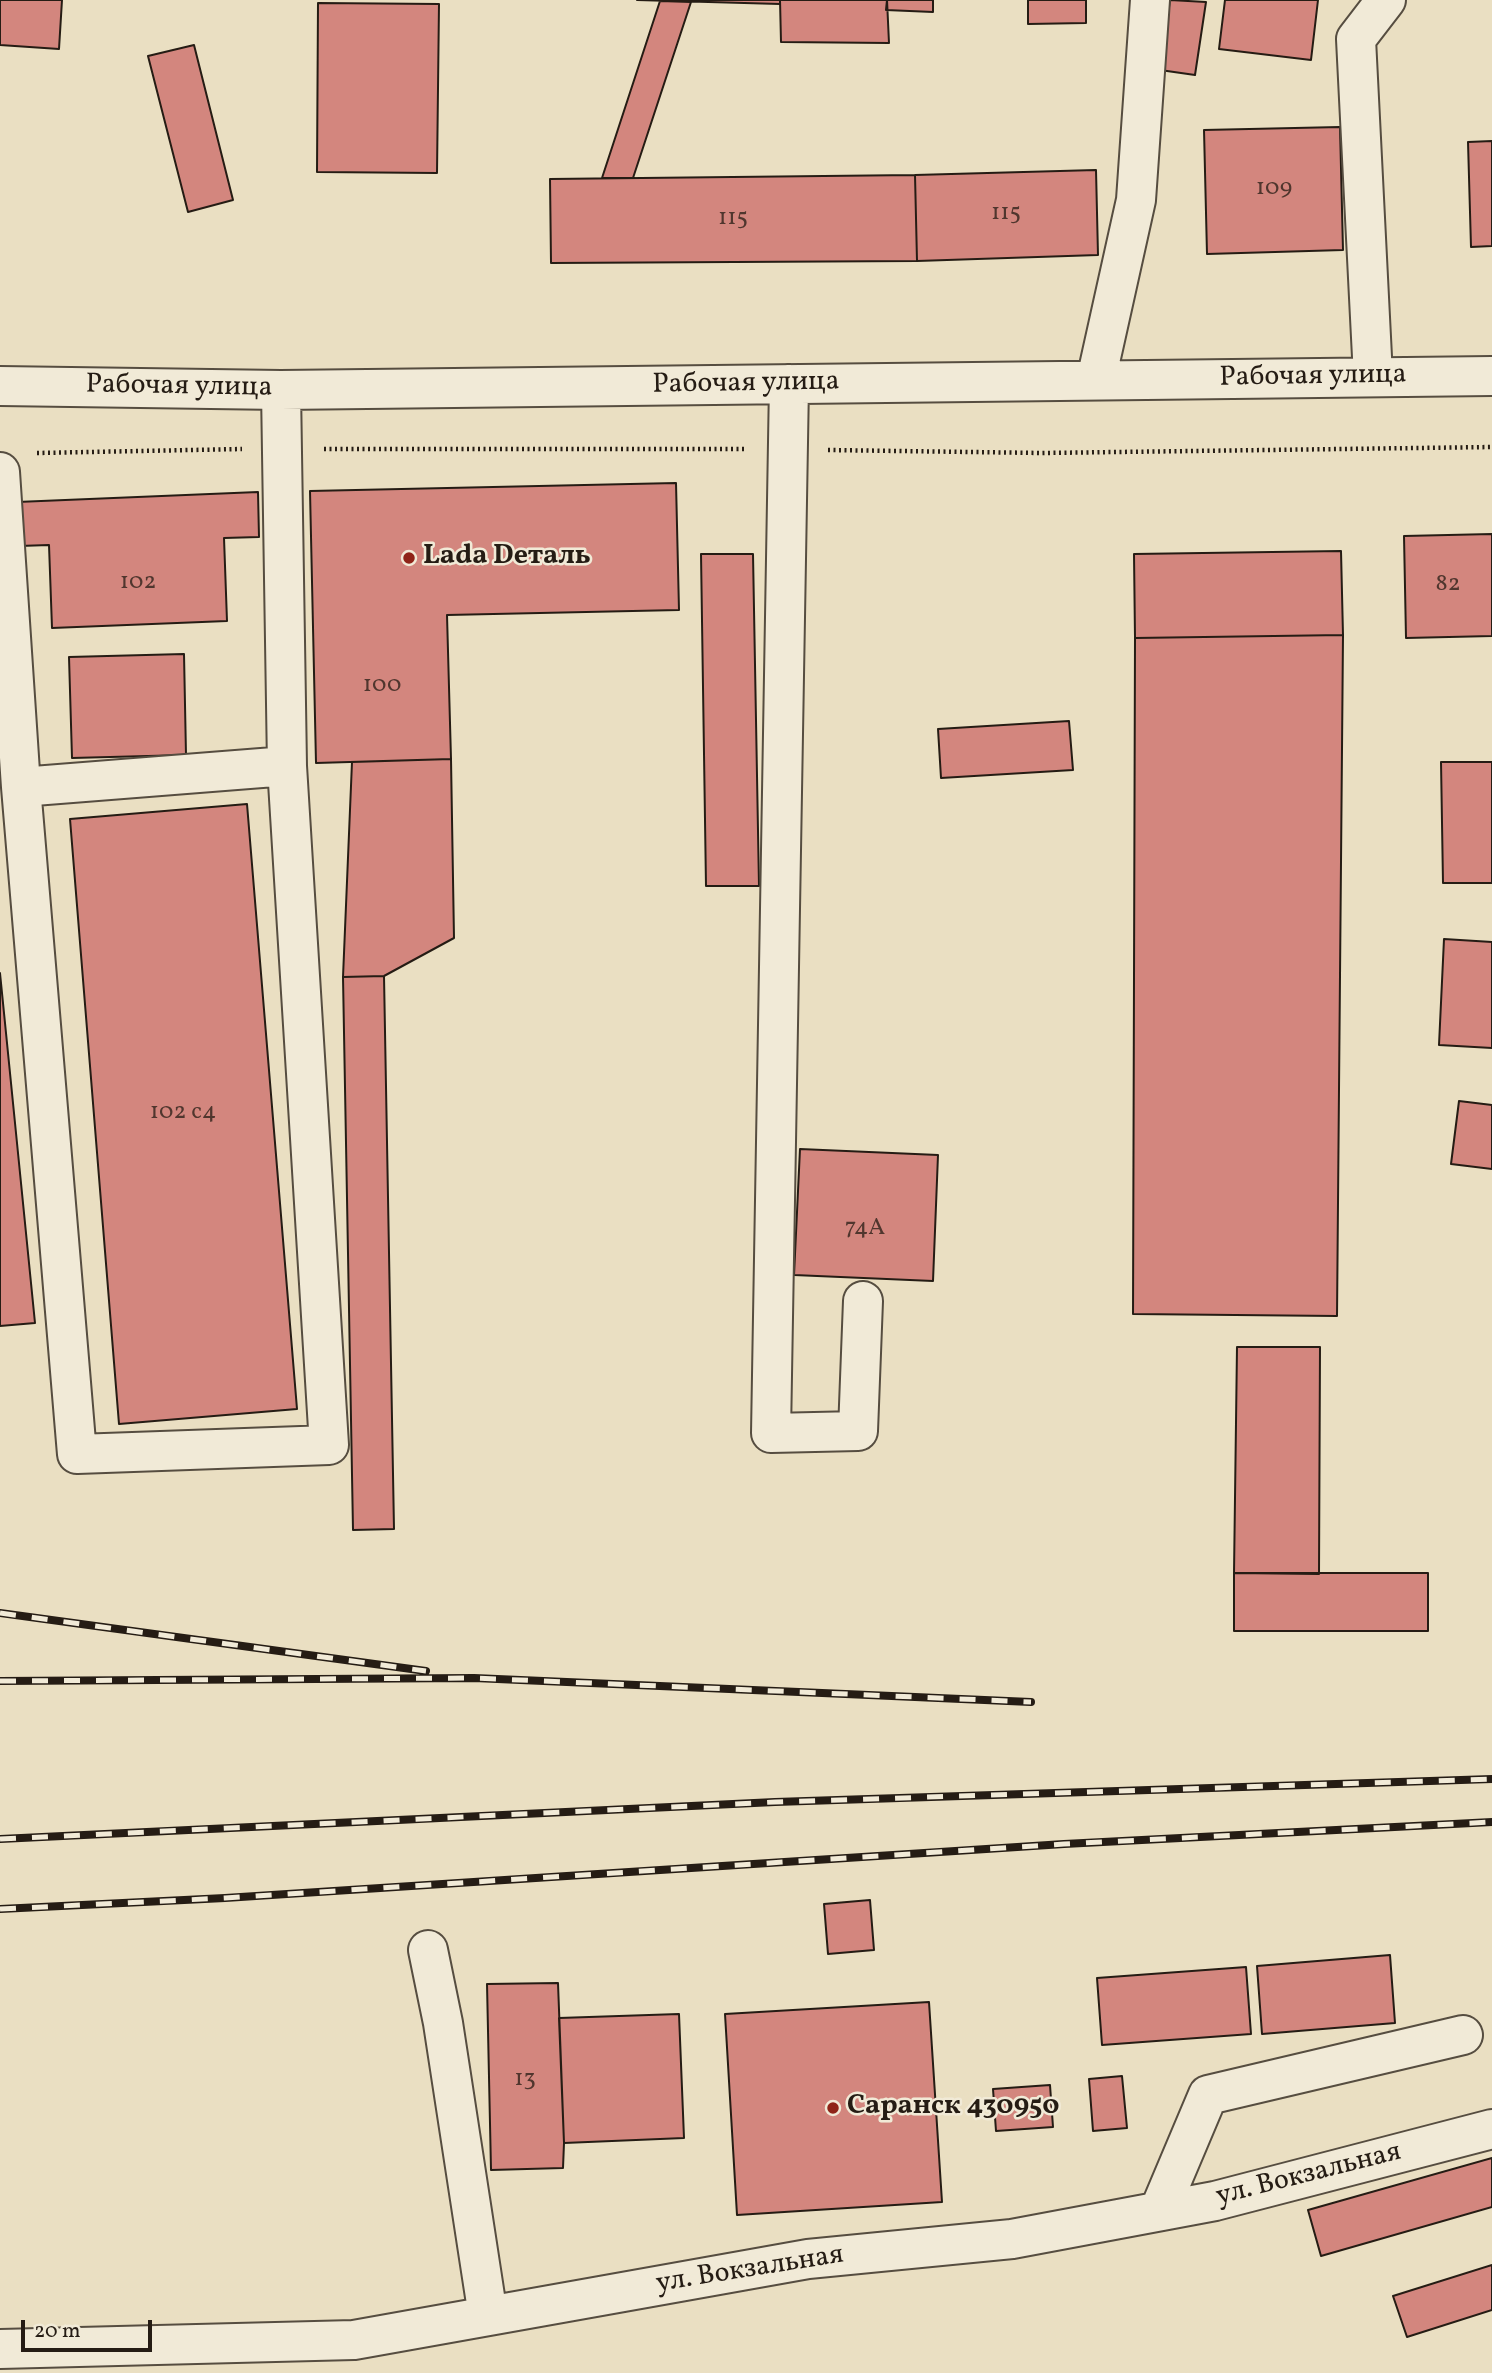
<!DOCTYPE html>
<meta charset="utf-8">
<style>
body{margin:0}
#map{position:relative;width:1492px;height:2373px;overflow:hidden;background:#eadfc2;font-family:Vollkorn,serif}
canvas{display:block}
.scale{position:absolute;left:21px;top:2320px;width:131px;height:32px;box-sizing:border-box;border:4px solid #251c14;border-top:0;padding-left:9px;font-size:21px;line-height:24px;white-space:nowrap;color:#251c14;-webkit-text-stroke:5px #f1ead7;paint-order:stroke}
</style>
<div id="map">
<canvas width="1492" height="2373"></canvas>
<div class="scale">20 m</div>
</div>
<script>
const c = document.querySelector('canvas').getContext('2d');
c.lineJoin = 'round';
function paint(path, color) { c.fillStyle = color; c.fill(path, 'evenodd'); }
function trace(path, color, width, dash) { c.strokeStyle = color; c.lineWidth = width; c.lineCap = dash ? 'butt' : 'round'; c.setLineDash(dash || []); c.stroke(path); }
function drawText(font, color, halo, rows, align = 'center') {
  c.font = font + ' Vollkorn,serif'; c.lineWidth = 5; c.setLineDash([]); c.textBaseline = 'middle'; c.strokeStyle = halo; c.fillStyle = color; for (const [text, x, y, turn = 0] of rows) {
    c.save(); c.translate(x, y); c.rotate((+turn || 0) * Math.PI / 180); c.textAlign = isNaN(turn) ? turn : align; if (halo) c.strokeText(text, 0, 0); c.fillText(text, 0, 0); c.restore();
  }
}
const building = new Path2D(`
 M0,0H62L59,49L0,45Z
 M637,0H780V4Z
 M780,0H887L889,43L781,42Z
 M887,0H933V12L886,10Z
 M1028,0H1086V23L1028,24Z
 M1170,0L1206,2L1195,75L1160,70Z
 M1225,0H1318L1311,60L1219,49Z
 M660,1L691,2L633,178H602Z
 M318,3L439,4L437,173L317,172Z
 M194,45L233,200L188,212L148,56Z
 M1340,127L1343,250L1207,254L1204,130Z
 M1492,141V246L1471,247L1468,142Z
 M1096,170L1098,255L917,261L915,175Z
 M915,175L917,261L551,263L550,179Z
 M676,483L679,610L447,615L451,759L316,763L310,491Z
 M258,492L259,537L224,538L227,621L52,628L49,545L19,546L17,502Z
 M1492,534V636L1406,638L1404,536Z
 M1341,551L1343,635L1135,638L1134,554Z
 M701,554H753L759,886H706Z
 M1343,635L1337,1316L1133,1314L1135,638Z
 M184,654L186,755L72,758L69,657Z
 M1069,721L1073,770L941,778L938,729Z
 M451,759L454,938L384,976L343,977L352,762Z
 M1441,762H1492V883H1443Z
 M247,804L297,1409L119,1424L70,819Z
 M1444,939L1492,942V1048L1439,1045Z
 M0,973L35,1323L0,1326Z
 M384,976L394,1529L353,1530L343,977Z
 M1459,1101L1492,1105V1169L1451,1164Z
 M800,1149L938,1155L933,1281L794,1275Z
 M1237,1347H1320L1319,1574L1234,1573Z
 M1234,1573H1428V1631H1234Z
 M870,1900L874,1950L828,1954L824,1904Z
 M1390,1955L1395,2023L1262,2034L1257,1966Z
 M1246,1967L1251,2034L1102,2045L1097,1978Z
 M558,1983L564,2143L563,2168L491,2170L487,1984Z
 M929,2002L942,2202L737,2215L725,2014Z
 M679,2014L684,2138L564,2143L559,2018Z
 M1122,2076L1127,2128L1093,2131L1089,2079Z
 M1050,2085L1053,2127L996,2131L993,2089Z
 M1492,2158V2207L1321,2256L1308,2210Z
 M1492,2265V2310L1407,2337L1393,2296Z`);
paint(building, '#d3867e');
trace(building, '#251c14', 2);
const minor = new Path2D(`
 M1373,377L1356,39L1386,0
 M1096,380L1136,200L1150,0
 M789,384L771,1433L858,1431L863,1301
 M0,386L281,390L1492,376
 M0,472L21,787L77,1454L329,1445L287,766L281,390
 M21,787L287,766
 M428,1950L443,2023L488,2316
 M1159,2211L1208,2095L1463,2035
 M0,2349L354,2340L808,2259L1012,2239L1215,2201L1492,2129`);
trace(minor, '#564d40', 42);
trace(new Path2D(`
 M324,449H746
 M828,450L1042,453L1492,447
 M37,453L242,449`), '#251c14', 4.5, [2, 3.5]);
trace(minor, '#f1ead7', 38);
const rail = new Path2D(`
 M0,1613L426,1671
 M0,1681L474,1678L1031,1702
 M0,1839L775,1802L1492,1779
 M0,1909L225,1898L1064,1844L1492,1822`);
trace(rail, '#251c14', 8);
trace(rail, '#f1ead7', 5, [16]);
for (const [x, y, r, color] of [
 [409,558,7,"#8f2418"],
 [833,2108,7,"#8f2418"]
]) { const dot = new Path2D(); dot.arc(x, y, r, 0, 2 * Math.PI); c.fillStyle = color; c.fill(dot); trace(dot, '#f1ead7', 2.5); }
drawText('24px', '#50362e', null, [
 ["109",1274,190],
 ["115",1006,215],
 ["115",733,220],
 ["102",138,584],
 ["82",1448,586],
 ["100",382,687],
 ["102 с4",183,1114],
 ["74А",865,1230],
 ["13",525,2081]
]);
drawText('28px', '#251c14', '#f1ead7', [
 ["Рабочая улица",1313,378,-1],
 ["Рабочая улица",746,385,-1],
 ["Рабочая улица",179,388,1],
 ["ул. Вокзальная",1309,2176,-14],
 ["ул. Вокзальная",750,2271,-9]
]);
drawText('bold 28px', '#251c14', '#f1ead7', [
 ["Lada Dеталь",423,558],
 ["Саранск 430950",847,2108]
], 'left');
</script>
